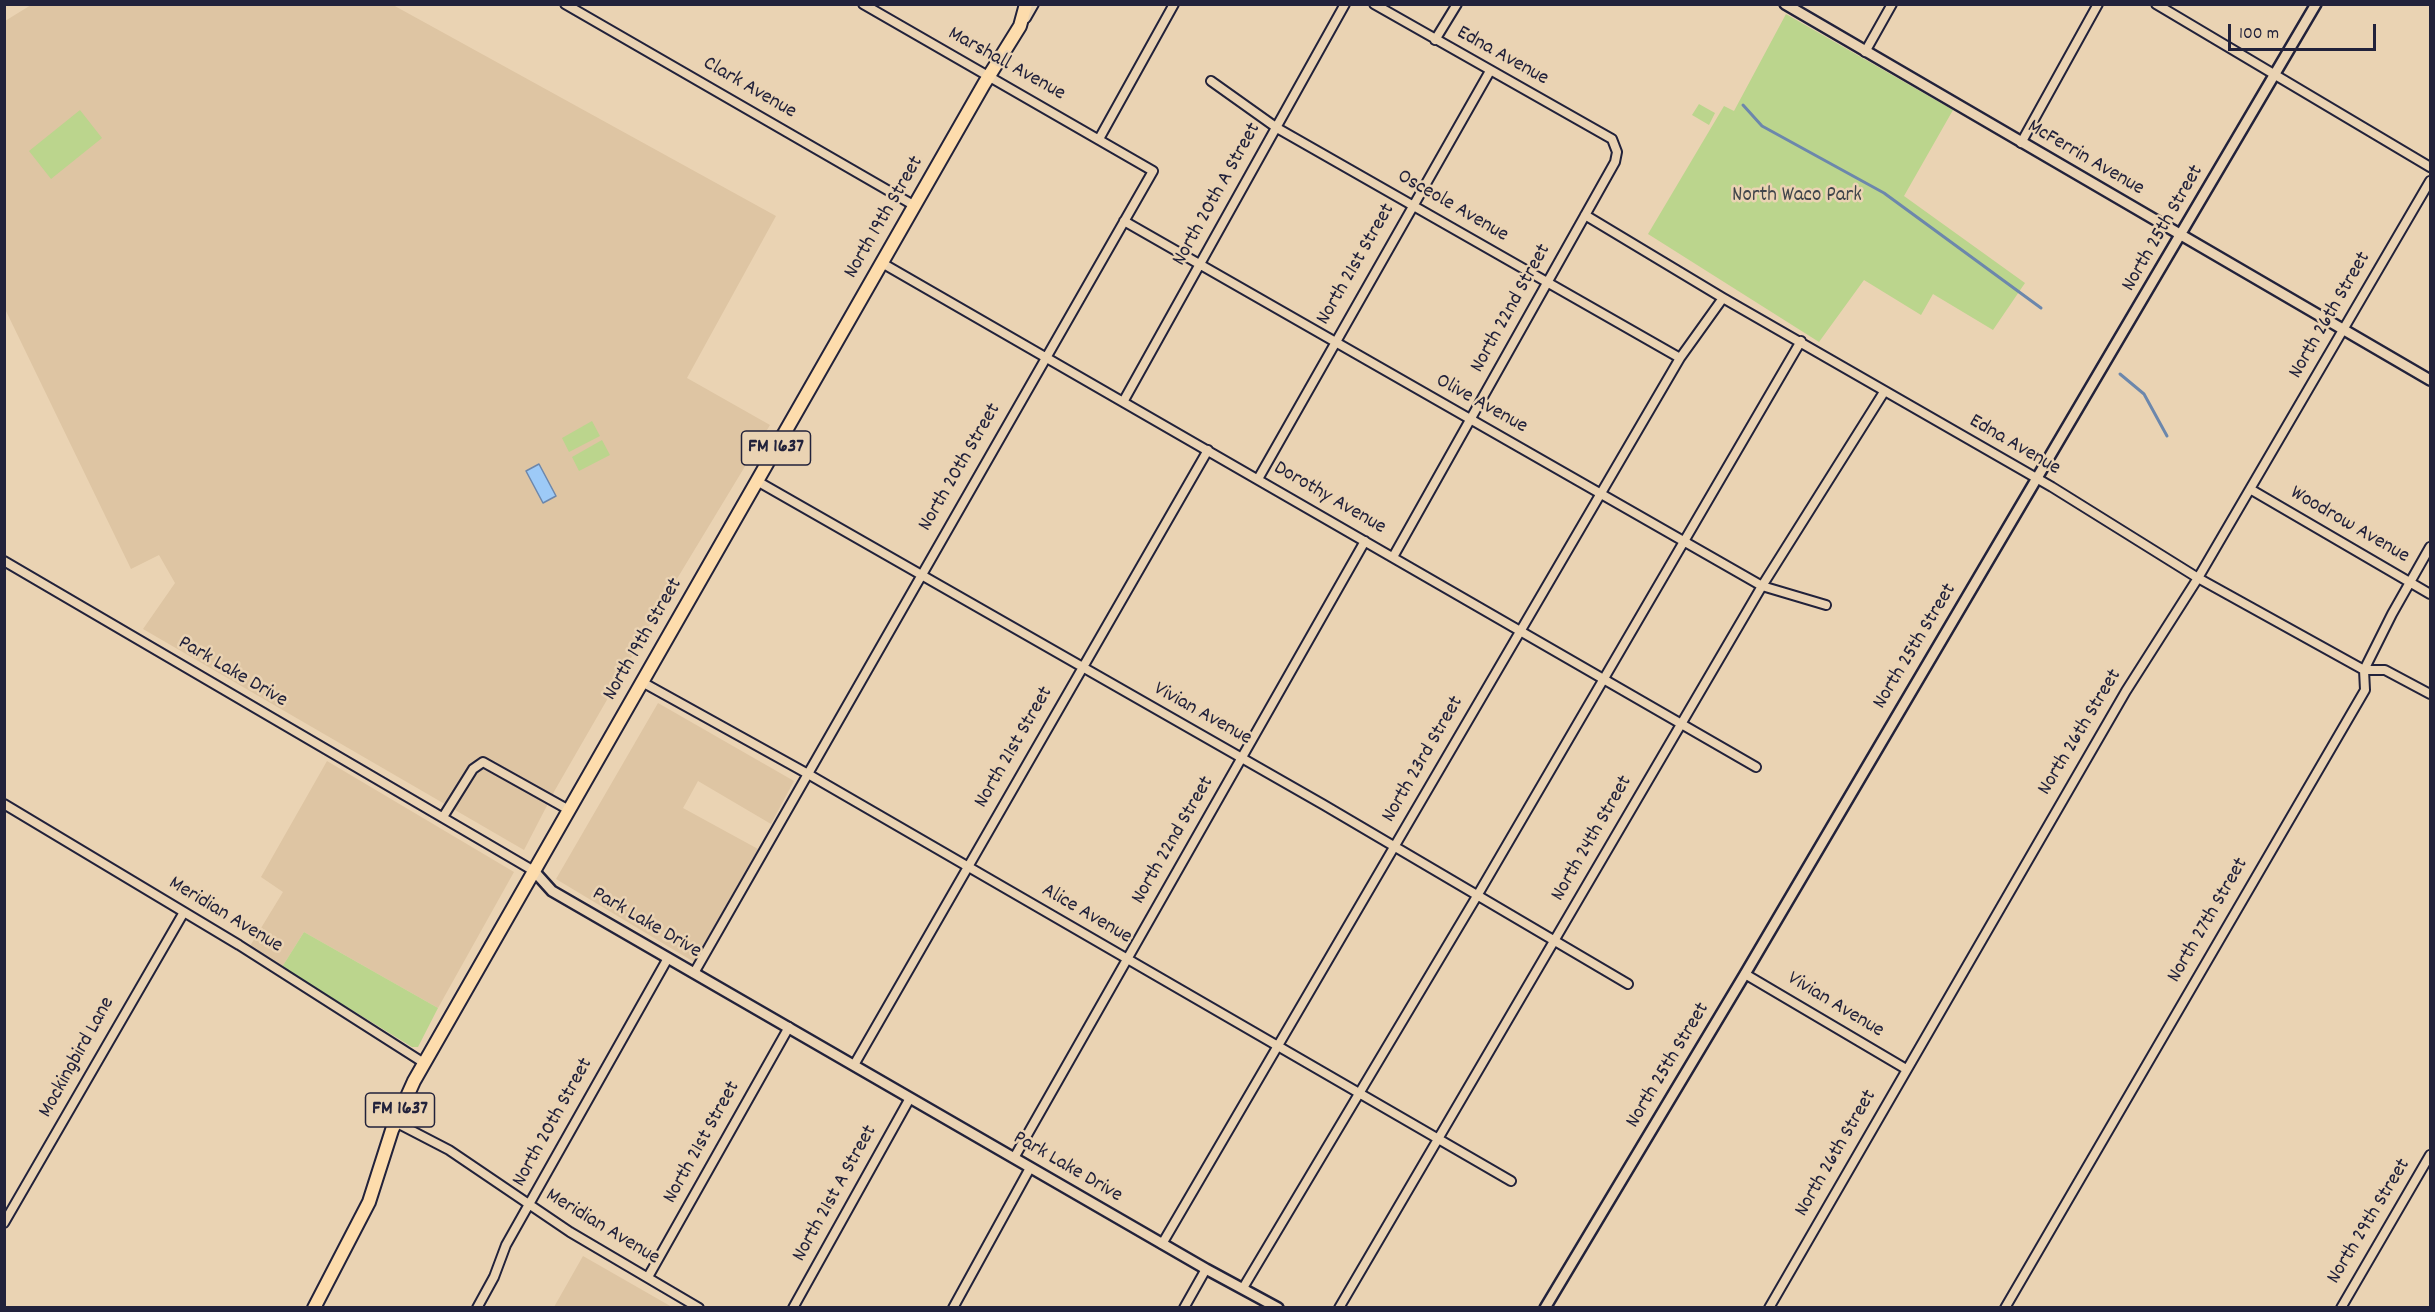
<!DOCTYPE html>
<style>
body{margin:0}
#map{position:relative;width:2435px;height:1312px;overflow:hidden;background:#ead3b3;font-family:Dekko,sans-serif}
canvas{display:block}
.frame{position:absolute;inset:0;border:6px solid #22223b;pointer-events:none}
.scale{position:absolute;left:2228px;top:24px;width:148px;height:27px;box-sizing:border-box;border:3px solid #22223b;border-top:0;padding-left:8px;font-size:18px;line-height:21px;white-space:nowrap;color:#22223b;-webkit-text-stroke:4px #ead3b3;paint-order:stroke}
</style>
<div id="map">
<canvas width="2435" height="1312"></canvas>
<div class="frame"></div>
<div class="scale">100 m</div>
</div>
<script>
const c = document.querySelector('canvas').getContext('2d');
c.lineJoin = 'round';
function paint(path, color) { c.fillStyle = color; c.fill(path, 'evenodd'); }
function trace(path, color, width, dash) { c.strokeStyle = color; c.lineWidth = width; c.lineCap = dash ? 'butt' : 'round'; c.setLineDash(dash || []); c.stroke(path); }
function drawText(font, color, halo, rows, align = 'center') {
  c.font = font + ' Dekko,sans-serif'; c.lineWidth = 5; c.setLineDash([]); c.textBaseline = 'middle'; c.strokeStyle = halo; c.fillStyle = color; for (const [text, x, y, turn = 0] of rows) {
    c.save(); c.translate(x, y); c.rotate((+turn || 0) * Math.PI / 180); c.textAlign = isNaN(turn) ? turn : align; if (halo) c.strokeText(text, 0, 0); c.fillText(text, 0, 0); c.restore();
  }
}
paint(new Path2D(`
 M31,5H393L776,216L687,378L770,425L672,587L555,790L524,850L143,629L175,583L159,555L131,569L5,309V21Z
 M658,703L794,781L771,824L698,781L687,801L683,808L758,849L694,962L556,879Z
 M327,761L514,872L438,1008L304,932L282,967L250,946L283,892L261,877Z
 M583,1256L672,1307H554Z`), '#dec5a3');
paint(new Path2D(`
 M1786,14L1953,110L1904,196L2025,283L1993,330L1933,294L1921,315L1864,280L1819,342L1648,234L1724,106L1734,111Z
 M1699,104L1715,113L1709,125L1692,115Z
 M80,110L102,138L51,179L29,151Z
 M592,421L600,436L569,452L562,438Z
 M602,440L610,455L579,471L572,457Z
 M304,932L438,1008L418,1047H412L282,967Z`), '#bbd58d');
const water = new Path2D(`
 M539,464L556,496L543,503L526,471Z`);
paint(water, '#9dcaf7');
trace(water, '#6c87ac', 1.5);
trace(new Path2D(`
 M1743,105L1762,126L1884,193L2041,308
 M2120,374L2144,394L2167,436`), '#6c87ac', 3);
const minor = new Path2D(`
 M565,4L915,206
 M1374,4L1612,139L1617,152L1615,162L1393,557
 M2156,4L2430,167
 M1026,18L1034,4
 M1435,40L1457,4
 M1865,52L1892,4
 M1211,81L1277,128L1680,358
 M1099,139L1174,4
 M2021,143L2098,4
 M1585,215L1723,298L2052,487L2198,578L2364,670H2385L2430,694
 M1124,221L1762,586L1826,605
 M882,263L1756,767
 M1123,402L1345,4
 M1258,479L1490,71
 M757,481L1324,805L1628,984
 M2250,489L2430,594
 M4,561L534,871
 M642,682L808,774L1511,1181
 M4,804L239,945L424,1063
 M443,817L473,769L483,762L569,810
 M694,973L1153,171L863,4
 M1745,974L1906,1069
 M854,1065L1208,450
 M395,1122L449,1150L570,1232L699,1308
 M1014,1158L1365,541
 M4,1223L184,912
 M1162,1244L1680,358L1723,298
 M648,1277L789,1027
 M1243,1288L1477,896L1801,341
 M477,1308L494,1277L506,1245L668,958
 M793,1308L910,1098
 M953,1308L1030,1168
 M1184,1308L1206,1269
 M1339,1308L1762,586L1884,392
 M1769,1308L2126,691L2198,578L2430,181
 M2005,1308L2365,690L2364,670L2392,614L2430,547
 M2341,1308L2430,1155`);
const tertiary = new Path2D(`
 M1785,4L2430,380
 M534,871L552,891L1206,1269L1278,1308
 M1545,1308L1745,974L2316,4`);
const primary = new Path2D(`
 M314,1308L369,1202L392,1130L414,1081L984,84L1020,26L1026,4`);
trace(minor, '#22223b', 12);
trace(tertiary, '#22223b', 14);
trace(primary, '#22223b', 16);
trace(minor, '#ead3b3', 8);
trace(tertiary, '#ead3b3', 9);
trace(primary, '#fddcac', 12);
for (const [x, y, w] of [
 [776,448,69],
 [400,1110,69]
]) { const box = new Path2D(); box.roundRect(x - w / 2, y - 17, w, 34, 4.5); c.fillStyle = '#ead3b3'; c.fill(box); trace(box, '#22223b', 1.5); }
drawText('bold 20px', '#22223b', null, [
 ["FM 1637",776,448],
 ["FM 1637",400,1110]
]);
drawText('21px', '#22223b', '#ead3b3', [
 ["Edna Avenue",1502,57,29],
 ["Marshall Avenue",1006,65,29],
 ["Clark Avenue",749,89,30],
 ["McFerrin Avenue",2085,159,30],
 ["North 20th A Street",1218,195,-61],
 ["Osceole Avenue",1452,207,30],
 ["North 19th Street",885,218,-60],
 ["North 25th Street",2164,229,-60],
 ["North 21st Street",1357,265,-60],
 ["North 22nd Street",1512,309,-61],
 ["North 26th Street",2331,316,-60],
 ["Olive Avenue",1481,405,29],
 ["Edna Avenue",2014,446,30],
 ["North 20th Street",961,468,-60],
 ["Dorothy Avenue",1329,499,30],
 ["Woodrow Avenue",2349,526,30],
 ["North 19th Street",644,640,-60],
 ["North 25th Street",1916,647,-59],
 ["Park Lake Drive",232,673,30],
 ["Vivian Avenue",1202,715,29],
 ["North 26th Street",2081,733,-59],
 ["North 21st Street",1015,748,-60],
 ["North 23rd Street",1424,760,-60],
 ["North 24th Street",1593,839,-60],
 ["North 22nd Street",1174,841,-60],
 ["Alice Avenue",1086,915,30],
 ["Meridian Avenue",225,916,31],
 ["North 27th Street",2209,921,-60],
 ["Park Lake Drive",646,924,30],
 ["Vivian Avenue",1835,1006,31],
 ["Mockingbird Lane",78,1058,-61],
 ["North 25th Street",1669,1066,-59],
 ["North 20th Street",554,1123,-61],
 ["North 21st Street",703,1143,-61],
 ["North 26th Street",1837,1154,-60],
 ["Park Lake Drive",1067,1168,30],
 ["North 21st A Street",836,1194,-61],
 ["North 29th Street",2370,1222,-59],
 ["Meridian Avenue",602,1228,31]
]);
drawText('21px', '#41464b', '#ead3b3', [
 ["North Waco Park",1797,197]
]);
</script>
